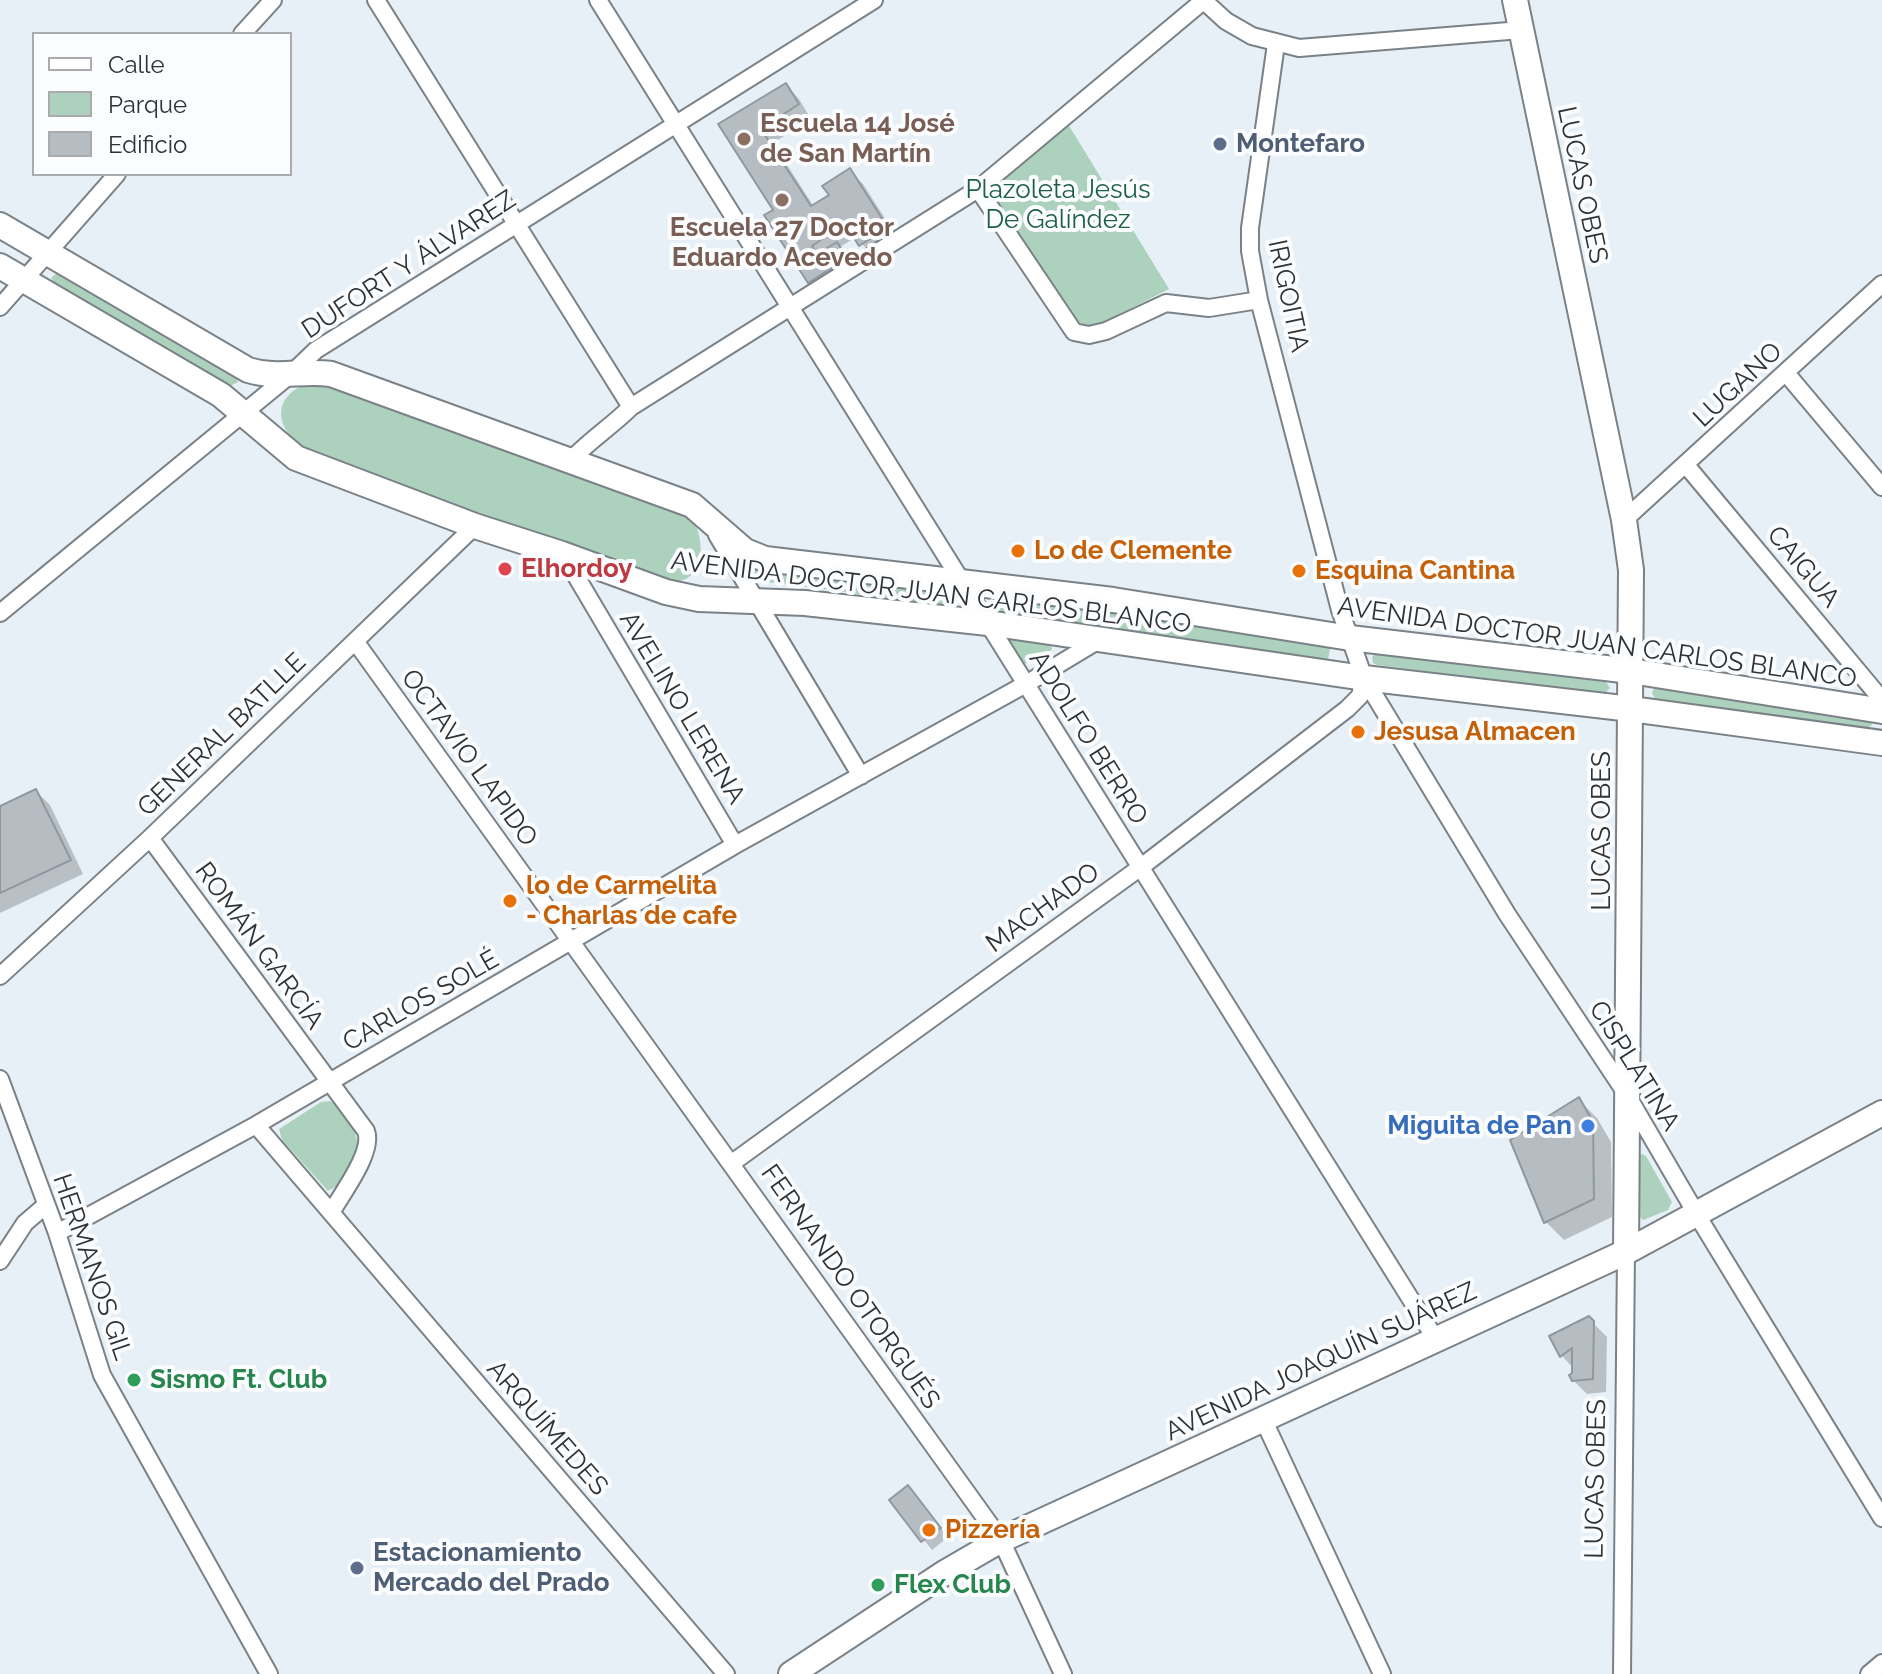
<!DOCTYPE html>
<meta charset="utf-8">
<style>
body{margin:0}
#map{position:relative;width:1882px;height:1674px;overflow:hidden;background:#e8f0f7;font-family:Raleway,sans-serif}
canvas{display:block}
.legend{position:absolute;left:32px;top:32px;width:260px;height:144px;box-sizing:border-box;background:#fbfcfe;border:2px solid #a9abae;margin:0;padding:10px 14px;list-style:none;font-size:24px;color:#2f3235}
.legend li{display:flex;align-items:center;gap:16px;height:40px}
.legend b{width:40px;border:2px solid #a9abae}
</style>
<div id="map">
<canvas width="1882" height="1674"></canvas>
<ul class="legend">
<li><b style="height:10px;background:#fff"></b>Calle</li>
<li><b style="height:22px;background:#acd2be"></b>Parque</li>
<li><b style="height:22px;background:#b5bdc3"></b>Edificio</li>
</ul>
</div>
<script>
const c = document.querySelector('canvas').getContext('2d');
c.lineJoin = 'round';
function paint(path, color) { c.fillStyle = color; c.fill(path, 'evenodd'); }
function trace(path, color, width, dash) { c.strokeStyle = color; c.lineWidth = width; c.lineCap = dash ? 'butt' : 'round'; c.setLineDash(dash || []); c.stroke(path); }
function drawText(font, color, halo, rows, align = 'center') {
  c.font = font + ' Raleway,sans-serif'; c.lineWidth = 8; c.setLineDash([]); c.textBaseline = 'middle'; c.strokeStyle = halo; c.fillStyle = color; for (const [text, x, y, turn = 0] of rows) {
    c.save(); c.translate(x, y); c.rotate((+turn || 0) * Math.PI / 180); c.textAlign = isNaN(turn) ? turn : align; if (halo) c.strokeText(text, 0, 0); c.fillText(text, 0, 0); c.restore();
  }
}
paint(new Path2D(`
 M1068,124L1169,289L1096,326L1082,324L1074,319L997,201L996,192L1003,178Z
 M58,272L236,377L238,382L230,386L225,384L54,284L51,278Z
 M316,381L692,516C707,545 706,589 661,581L304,449C270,424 274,391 316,381Z
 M751,565L950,592L957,601L952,606L752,580L747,569Z
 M997,600L1087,609L1330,648L1328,660L999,613Z
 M1010,638L1048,642L1052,648L1050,653L1025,664L1009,644Z
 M1378,651L1606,682L1610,688L1604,694L1377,665L1373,663L1372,657Z
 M1658,686L1870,718L1872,725L1866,729L1660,701L1656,700L1652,693L1654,688Z
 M330,1101L335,1104L354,1130L359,1147L339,1185L328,1191L282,1140L279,1129L321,1102Z
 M1642,1154L1646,1156L1672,1202L1668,1210L1643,1220L1638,1215V1156Z`), '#acd2be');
paint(new Path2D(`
 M786,85L799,99L811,119L773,143L814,207L831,196L849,171L863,184L900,242L875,258L856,237L840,247L859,272L823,295L809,282L775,211L720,125Z
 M36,791L50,805L83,874L0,913V808Z
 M1579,1100L1597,1118L1611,1142L1612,1217L1564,1240L1546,1222Z
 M1589,1319L1607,1337L1606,1392L1587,1394L1573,1380L1574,1369L1562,1356L1552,1337Z
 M908,1488L948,1537L932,1550L892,1500Z`), '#0003');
const building = new Path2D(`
 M786,83L799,104L761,129L811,206L829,195L822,186L850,168L888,228L859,246L844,222L827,233L828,235L812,246L817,254L837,242L847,258L808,283L764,215L773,210L718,124Z
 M36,789L71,860L0,893V806Z
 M1579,1097L1593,1122L1594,1199L1544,1223L1510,1140Z
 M1589,1316L1594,1321L1593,1379L1572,1381L1569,1375L1572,1373V1348L1560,1357L1549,1336Z
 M908,1485L941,1528L921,1542L889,1500Z`);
paint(building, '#b5bdc3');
trace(building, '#90989e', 2);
const street = new Path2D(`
 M376,0L631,407
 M598,0L1435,1338
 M1203,0L1226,21L1252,36L1299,48L1521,30
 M242,34L273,0
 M1276,44L1250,228V251L1259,300L1340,610L1364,678L1507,914L1627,1095L1697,1215L1882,1518
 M978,189L1074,332L1089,335L1106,331L1166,303L1209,308L1259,300
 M0,307L117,174
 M1786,373L1882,487
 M571,460C590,440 612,426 631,407L978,189L1203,1
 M1686,465L1882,700
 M1624,520L1882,284
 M717,535L861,776
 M563,554L735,845
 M0,613L291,374L316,350L874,0
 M355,641L1001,1540L1063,1674
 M150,838L366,1131C374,1152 342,1193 331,1213
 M0,976L150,838L475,526
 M0,1079L57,1233L102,1375L269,1674
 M256,1125L726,1674
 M732,1163L1141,867L1347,709L1360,696L1364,678
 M57,1233L256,1125L735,845L1026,684L1099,640
 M0,1261L25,1223L46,1205
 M1264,1421L1382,1674
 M1622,1674L1626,1252
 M1869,1674L1882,1663`);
const secondary = new Path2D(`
 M1515,0L1624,520L1631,570L1626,1252
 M0,225L248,370C277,379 301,370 331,374L692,505L745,551L765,559L1113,600L1350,638L1631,671L1882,711
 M0,266L221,395L296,458L475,526L562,554L666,592L699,599L805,603L988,623L1364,678L1631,709L1882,743
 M791,1674L946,1572L1001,1540L1626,1252L1882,1113`);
trace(street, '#7a8187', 20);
trace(secondary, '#7a8187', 28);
trace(street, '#fff', 16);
trace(secondary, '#fff', 24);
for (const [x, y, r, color] of [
 [744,139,8,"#8d6e63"],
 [1220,144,8,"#5c6f8a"],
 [782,200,8,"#8d6e63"],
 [1018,551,8,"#e8710a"],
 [505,569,8,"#e0444e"],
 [1299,571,8,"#e8710a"],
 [1358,732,8,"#e8710a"],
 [510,901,8,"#e8710a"],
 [1588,1126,8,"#3f7fe0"],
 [134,1380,8,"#2e9e5b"],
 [929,1530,8,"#e8710a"],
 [357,1568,8,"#5c6f8a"],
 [878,1585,8,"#2e9e5b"]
]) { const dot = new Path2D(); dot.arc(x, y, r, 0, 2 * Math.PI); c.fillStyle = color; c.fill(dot); trace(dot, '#fbfcfe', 3); }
drawText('bold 26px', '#785e54', '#fbfcfe', [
 ["Escuela 14 José",760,124],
 ["de San Martín",760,154],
 ["Escuela 27 Doctor",782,228,"center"],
 ["Eduardo Acevedo",782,258,"center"]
], 'left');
drawText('bold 26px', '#4e5e75', '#fbfcfe', [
 ["Montefaro",1236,144],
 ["Estacionamiento",373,1553],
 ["Mercado del Prado",373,1583]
], 'left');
drawText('26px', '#2f3235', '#fbfcfe', [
 ["LUCAS OBES",1582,185,78],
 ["DUFORT Y ÁLVAREZ",409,265,-33],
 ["IRIGOITIA",1288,296,78],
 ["LUGANO",1738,385,-43],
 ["CAIGUA",1803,567,50],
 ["AVENIDA DOCTOR JUAN CARLOS BLANCO",931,593,7],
 ["AVENIDA DOCTOR JUAN CARLOS BLANCO",1597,643,8],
 ["AVELINO LERENA",682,708,59],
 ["GENERAL BATLLE",222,735,-44],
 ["ADOLFO BERRO",1088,738,58],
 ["OCTAVIO LAPIDO",469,758,54],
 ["LUCAS OBES",1602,831,-90],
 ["MACHADO",1043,908,-36],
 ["ROMÁN GARCÍA",259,946,54],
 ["CARLOS SOLÉ",421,1001,-30],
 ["CISPLATINA",1634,1066,58],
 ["HERMANOS GIL",92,1267,71],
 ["FERNANDO OTORGUÉS",850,1287,55],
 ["AVENIDA JOAQUÍN SUÁREZ",1321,1362,-25],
 ["ARQUÍMEDES",547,1428,49],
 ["LUCAS OBES",1596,1479,-89]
]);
drawText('26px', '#1d5f44', '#fbfcfe', [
 ["Plazoleta Jesús",1058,190],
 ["De Galíndez",1058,220]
]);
drawText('bold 26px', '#c56008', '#fbfcfe', [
 ["Lo de Clemente",1034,551],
 ["Esquina Cantina",1315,571],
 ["Jesusa Almacen",1374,732],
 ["lo de Carmelita",526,886],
 ["- Charlas de cafe",526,916],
 ["Pizzería",945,1530]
], 'left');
drawText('bold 26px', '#be3a42', '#fbfcfe', [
 ["Elhordoy",521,569]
], 'left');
drawText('bold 26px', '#366cbe', '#fbfcfe', [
 ["Miguita de Pan",1572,1126]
], 'right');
drawText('bold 26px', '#27864d', '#fbfcfe', [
 ["Sismo Ft. Club",150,1380],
 ["Flex Club",894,1585]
], 'left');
</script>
